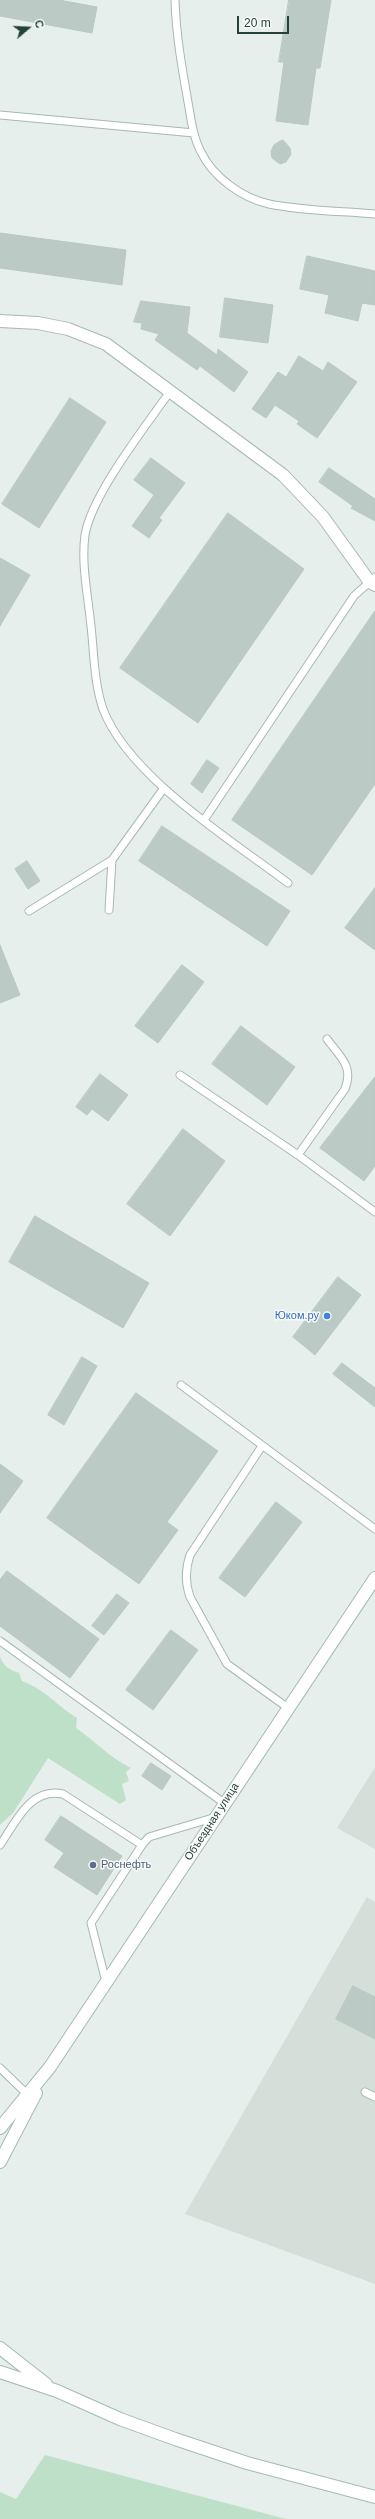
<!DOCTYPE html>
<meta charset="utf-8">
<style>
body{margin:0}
#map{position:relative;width:375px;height:2519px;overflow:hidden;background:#e6efeb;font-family:Arial,sans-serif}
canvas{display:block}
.north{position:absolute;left:8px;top:8px;width:40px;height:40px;-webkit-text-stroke:3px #f7fbf9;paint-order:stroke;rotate:71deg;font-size:11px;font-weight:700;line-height:16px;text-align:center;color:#24423a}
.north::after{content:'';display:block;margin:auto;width:14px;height:18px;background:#24423a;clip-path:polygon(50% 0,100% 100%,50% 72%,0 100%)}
.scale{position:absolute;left:237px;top:16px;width:52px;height:18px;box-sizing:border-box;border:2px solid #24423a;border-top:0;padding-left:5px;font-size:12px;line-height:14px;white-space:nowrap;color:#24423a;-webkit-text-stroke:3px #f7fbf9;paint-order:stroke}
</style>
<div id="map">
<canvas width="375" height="2519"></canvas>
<div class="north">С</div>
<div class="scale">20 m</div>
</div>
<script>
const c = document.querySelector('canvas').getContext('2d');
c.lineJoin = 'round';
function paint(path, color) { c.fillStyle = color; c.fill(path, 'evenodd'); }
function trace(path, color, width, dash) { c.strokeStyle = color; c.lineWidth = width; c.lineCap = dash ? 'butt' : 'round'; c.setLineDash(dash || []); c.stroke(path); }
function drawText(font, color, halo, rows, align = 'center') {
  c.font = font + ' Arial,sans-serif'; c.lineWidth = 3; c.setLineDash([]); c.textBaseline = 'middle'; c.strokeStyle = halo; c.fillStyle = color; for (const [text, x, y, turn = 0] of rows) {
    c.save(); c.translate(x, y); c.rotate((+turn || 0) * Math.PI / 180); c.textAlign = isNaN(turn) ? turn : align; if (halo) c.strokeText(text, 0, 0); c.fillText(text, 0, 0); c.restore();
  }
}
paint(new Path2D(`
 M375,1767V1849L337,1828Z
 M367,1897L375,1902V2284L185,2214Z`), '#d4dfda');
paint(new Path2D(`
 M0,1657C4,1667 10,1670 19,1673L22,1681C46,1690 56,1705 77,1718L76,1728C95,1741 109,1757 131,1768L126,1772L129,1781L122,1784L126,1800L120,1804L48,1758L13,1813L0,1825Z
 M45,2455L286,2519H0V2492L16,2499Z`), '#bfe0c8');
const building = new Path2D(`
 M0,0H59L97,7L92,33L0,16Z
 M289,0H331L320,68H316L308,125L276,121L284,62H279Z
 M283,140L290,148L291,154L286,162L280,164L272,158L271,151L274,145Z
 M0,233L126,250L122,285L0,268Z
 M307,256L375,271V305L362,303L358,321L325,313L329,295L300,289Z
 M225,298L273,305L268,343L220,337Z
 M141,301L190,307L187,333L217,355L218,349L248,372L234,392L200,366L197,370L155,340L159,334L141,329L142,323L134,322Z
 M299,356L323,371L328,362L357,382L317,438L297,424L299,421L275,405L266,418L252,409L278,372L286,377Z
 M70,398L106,422L39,528L2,504Z
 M151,458L185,483L159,518L162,520L149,538L132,526L154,495L134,480Z
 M329,468L375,499V521L351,508L353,506L319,482Z
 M228,513L304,569L198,723L120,668Z
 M0,558L30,575L0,626Z
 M375,611V784L312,875L232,820Z
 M207,760L219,768L202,793L191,784Z
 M162,826L290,911L267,946L139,861Z
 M27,861L40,881L28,889L15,869Z
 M375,888V950L345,928Z
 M0,945L20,995L0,1003Z
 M182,965L204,982L158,1043L135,1026Z
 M241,1026L295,1067L267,1105L212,1064Z
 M100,1074L128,1095L108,1121L92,1109L87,1115L76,1107Z
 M375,1077V1166L364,1181L320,1148Z
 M183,1129L225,1161L170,1236L127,1204Z
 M35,1216L149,1283L123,1328L9,1262Z
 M338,1277L361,1295L315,1355L293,1337Z
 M82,1357L97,1366L64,1425L48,1415Z
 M342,1363L375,1388V1407L333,1374Z
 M136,1393L218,1451L167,1522L178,1530L139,1584L47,1518Z
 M0,1464L23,1481L0,1513Z
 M276,1502L302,1522L245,1597L219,1578Z
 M7,1571L99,1639L70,1678L0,1626V1580Z
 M117,1594L129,1603L104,1635L92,1626Z
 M171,1630L198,1650L153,1710L126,1690Z
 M151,1763L171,1776L162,1790L142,1776Z
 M61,1816L122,1856L97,1895L54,1867L64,1853L45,1840Z
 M353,1986L375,1997V2039L336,2019Z`);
paint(building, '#bbcac4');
trace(building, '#b8c9c2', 1);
const lane = new Path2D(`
 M175,0C176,35 182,68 188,102C191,119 193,137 201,152C213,177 242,198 269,204C303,211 340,211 375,214
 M0,115L194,133
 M171,390C146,426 92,494 85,535C81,564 88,596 91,626C94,653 94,683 103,709C128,776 231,840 288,883
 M204,820L354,596L375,577
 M109,910L112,860
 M29,911L112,860L164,788
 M180,1075L298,1155L375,1212
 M298,1155L345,1089C354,1066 340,1057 327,1039
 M181,1385L375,1529
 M262,1446L190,1555C185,1570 185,1583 190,1597L227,1664L288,1708
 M0,1641L224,1803
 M0,1845C16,1822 30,1787 63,1794L142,1845
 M106,1982L91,1923L142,1845L149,1837L216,1817
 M0,2068L28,2095
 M365,2092L375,2097`);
const street = new Path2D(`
 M0,321L38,323L68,329L106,344L283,475L323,517L369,581L375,585`);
const secondary = new Path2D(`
 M0,2128L50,2067L375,1578
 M0,2162L36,2093
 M0,2348L46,2384
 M0,2372L57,2391L120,2419L175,2439L247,2463L375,2497`);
trace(lane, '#a8b8b2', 9);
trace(street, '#a8b8b2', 14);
trace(secondary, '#a4bbb3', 14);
trace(lane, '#fff', 7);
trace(street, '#fff', 12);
trace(secondary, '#fff', 12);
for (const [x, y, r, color] of [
 [327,1316,4,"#3f7fe0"],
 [93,1865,4,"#5c6f8a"]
]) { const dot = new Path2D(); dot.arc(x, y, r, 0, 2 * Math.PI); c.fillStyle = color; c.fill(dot); trace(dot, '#f7fbf9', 1.5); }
drawText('11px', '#366cbe', '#f7fbf9', [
 ["Юком.ру",319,1316]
], 'right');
drawText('11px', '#24423a', '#f7fbf9', [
 ["Объездная улица",212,1822,-57]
]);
drawText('11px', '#4e5e75', '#f7fbf9', [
 ["Роснефть",101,1865]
], 'left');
</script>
